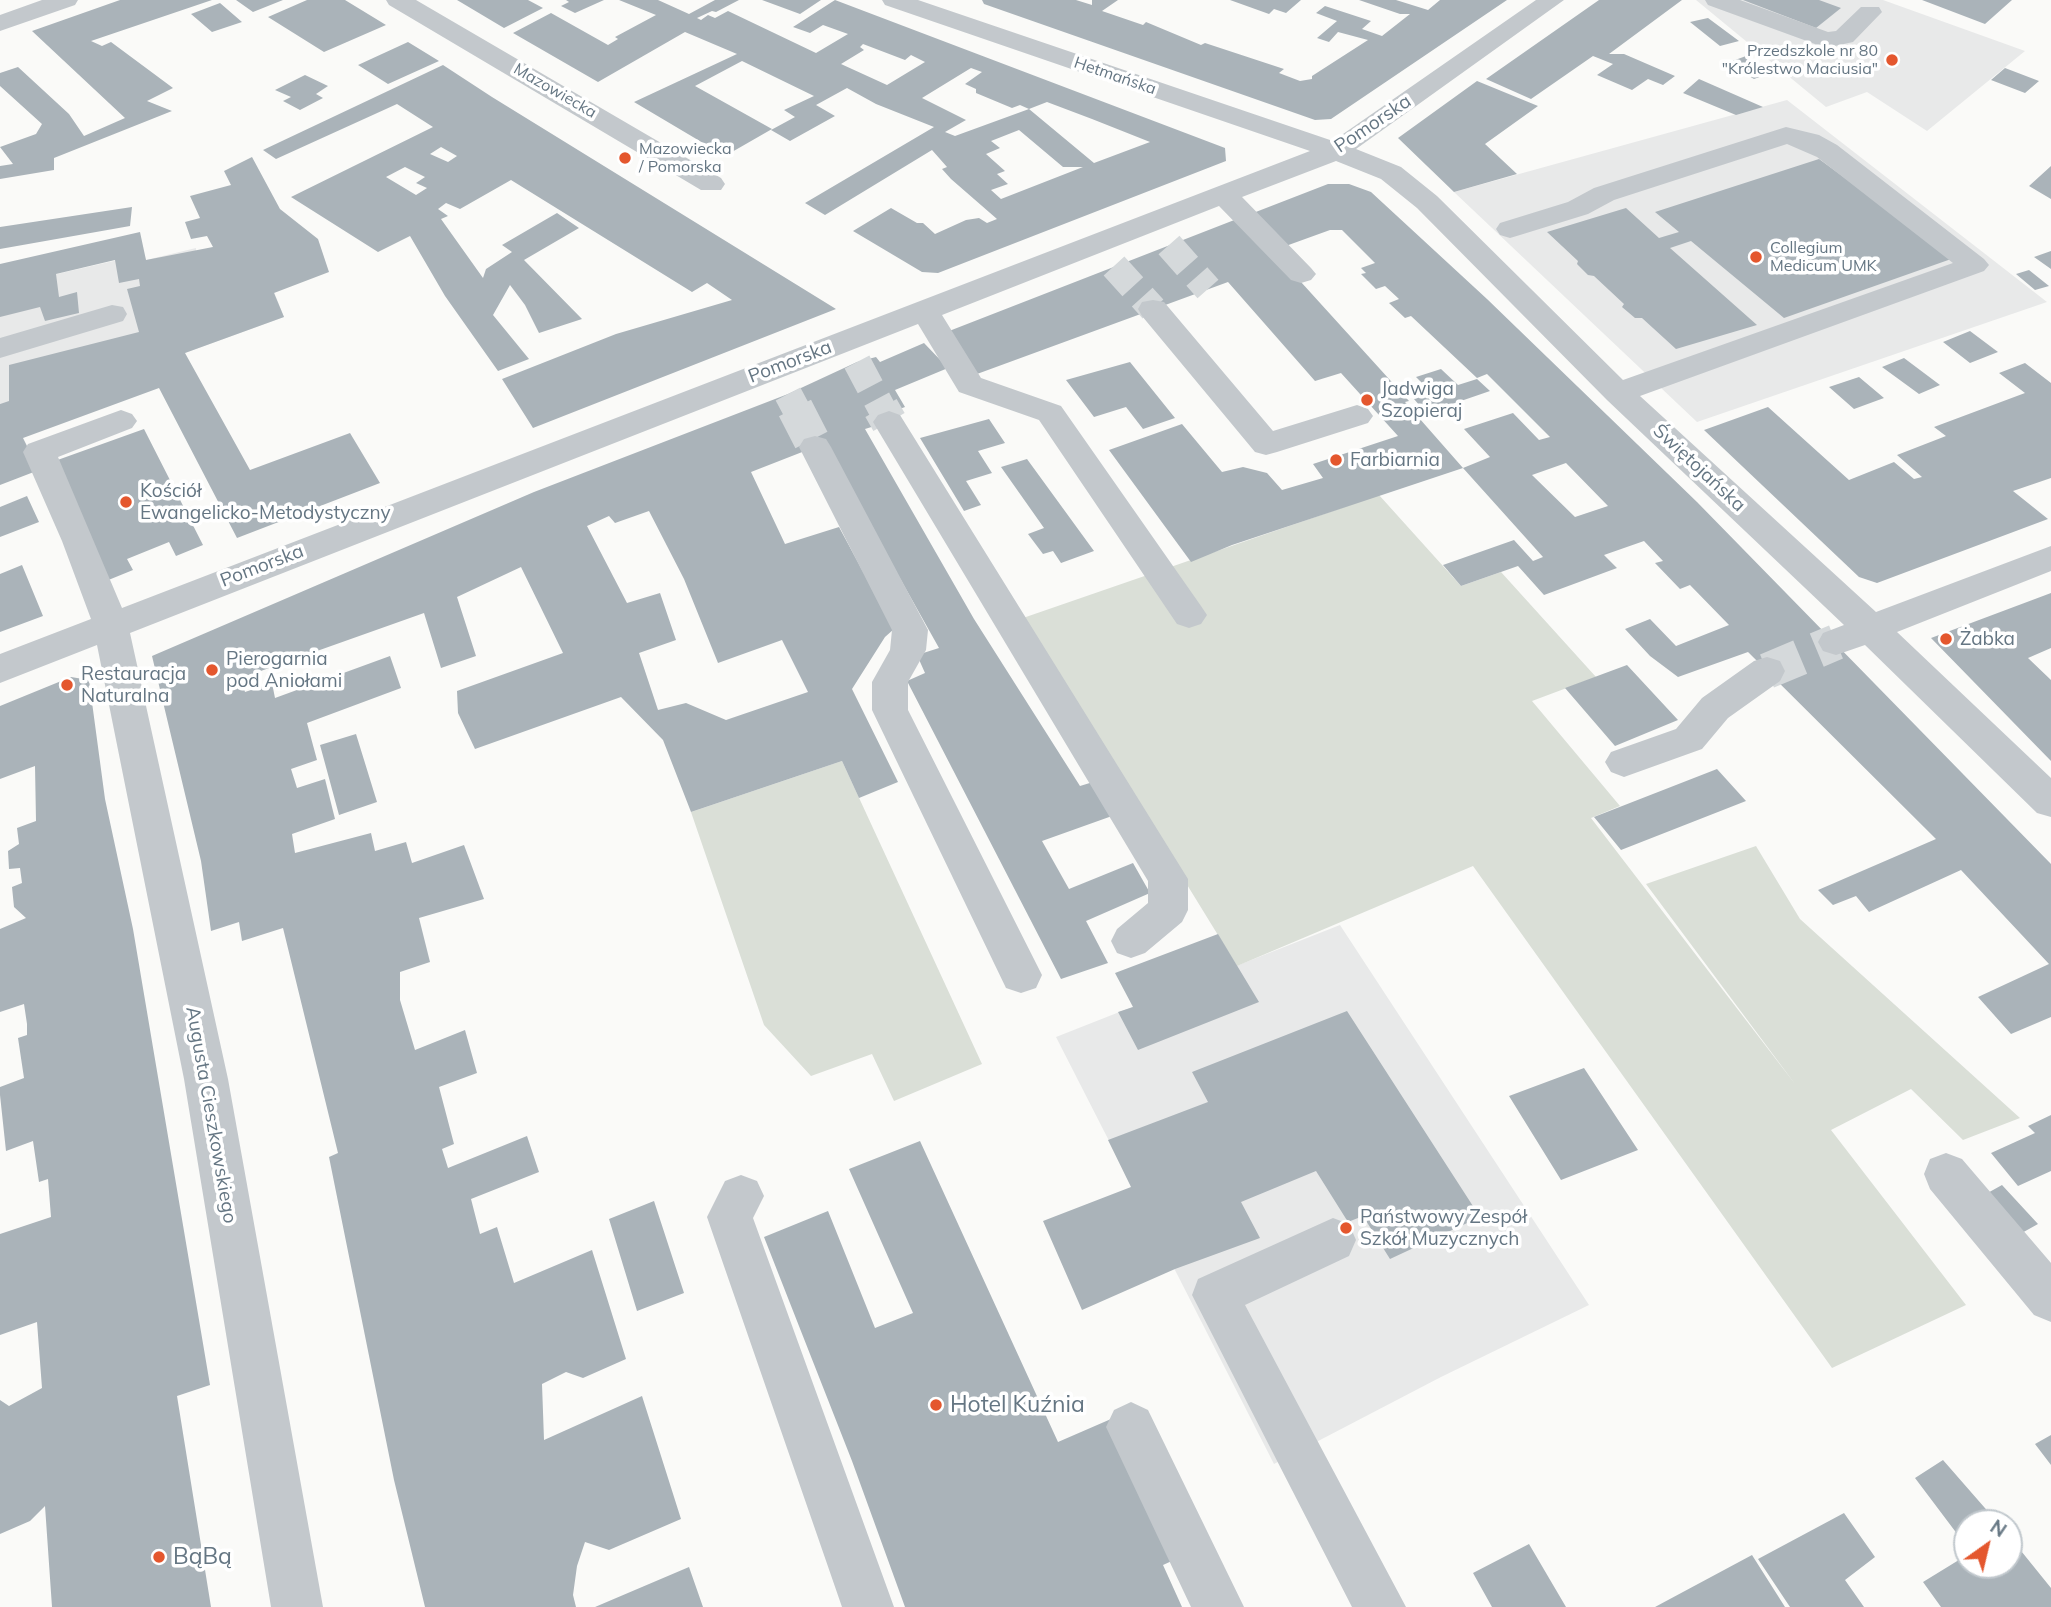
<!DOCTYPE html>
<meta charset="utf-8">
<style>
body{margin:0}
#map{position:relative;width:2051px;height:1607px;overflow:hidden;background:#fafaf8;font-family:Mulish,sans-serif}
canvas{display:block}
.north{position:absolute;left:1953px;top:1509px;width:70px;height:70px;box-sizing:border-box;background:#fff;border:2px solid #c1c8cd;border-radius:50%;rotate:34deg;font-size:19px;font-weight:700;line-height:28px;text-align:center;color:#657683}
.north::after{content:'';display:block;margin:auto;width:24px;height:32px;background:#e4572e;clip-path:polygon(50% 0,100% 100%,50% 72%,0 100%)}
</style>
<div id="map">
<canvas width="2051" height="1607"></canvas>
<div class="north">N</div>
</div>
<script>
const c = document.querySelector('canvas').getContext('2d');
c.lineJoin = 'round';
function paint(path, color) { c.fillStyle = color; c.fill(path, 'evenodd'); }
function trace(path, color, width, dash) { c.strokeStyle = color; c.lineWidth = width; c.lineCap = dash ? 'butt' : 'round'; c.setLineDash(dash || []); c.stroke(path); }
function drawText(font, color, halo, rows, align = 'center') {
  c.font = font + ' Mulish,sans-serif'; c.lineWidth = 7; c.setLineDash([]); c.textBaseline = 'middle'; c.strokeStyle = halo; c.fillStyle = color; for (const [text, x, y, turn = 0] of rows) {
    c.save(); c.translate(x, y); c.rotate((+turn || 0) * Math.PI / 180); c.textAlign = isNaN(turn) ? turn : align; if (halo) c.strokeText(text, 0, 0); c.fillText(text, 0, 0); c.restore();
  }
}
paint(new Path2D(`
 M1696,0H1883L2025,51L1927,131L1867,92L1826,107Z
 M1787,100L2047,302L1697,422L1454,192Z
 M252,236L284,317L185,353L0,404V287L144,254L146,260L196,248V252Z
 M1340,925L1589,1305L1441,1377L1274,1464L1056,1037Z`), '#e8e9e9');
paint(new Path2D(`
 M1379,495L1461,586L1501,572L1596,677L1532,701L1620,806L1591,818L1795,1084L1646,884L1756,846L1800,919L2020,1118L1963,1140L1911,1089L1831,1130L1966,1305L1832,1368L1473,866L1237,966L1023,618Z
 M842,761L982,1064L894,1101L872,1054L811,1076L764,1025L691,812Z`), '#dadfd7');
paint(new Path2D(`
 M120,0H212L91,41L102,46L111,42L173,88L147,101L172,111L54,158V170L0,179V166L13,164L0,147L36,134L42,124L0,86V73L18,67L69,114L84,136L125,118L32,31Z
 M236,0H283L253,12Z
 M307,0H345L386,25L324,52L268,17Z
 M457,0H528L543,8L504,28Z
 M566,0H604L575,13L561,6L569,2Z
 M619,0H658L689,14L715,0H739L716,12L712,11L697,18L701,20L708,15L715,18L728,11L816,53L848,34L823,25L810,33L793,27L835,0L1225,148L1226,161L938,273L922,272L853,231L891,208L917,223H923L935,234L966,220L979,218L987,223L997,219L951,179L942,169L947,167L932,150L825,215L805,203L934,127L876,104L847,88L816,105L835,116L790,141L771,130L795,117L784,110L814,96L742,61L695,86L772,129L725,156L634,102L737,54L685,32L598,82L513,33L551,13L608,45L618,39L615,37L656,15ZM863,44L905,60L911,55L925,62L887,85L841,64L864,50L860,47ZM971,68L982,72L965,84L976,89V93L1012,108L1020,105L1029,109L955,136L945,132L966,120L922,98ZM1047,102L1092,119L1150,142L1094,163L1029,109ZM1019,130L1063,167H1083L1001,199L991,190L1008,184L997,174L1005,171L986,154L1000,148L991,141Z
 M762,0H821L800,14Z
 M982,0H1076L1092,5V0H1118L1102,11L1143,25L1146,22L1201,45L1205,43L1284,69L1279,73L1300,81L1312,79V76L1368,40L1338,32L1329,42L1317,38L1337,21L1316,13L1325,6L1371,21L1362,29L1382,36L1410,14H1400L1359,0H1396L1428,10L1440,0H1507L1331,119L1315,120L984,4Z
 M1230,0H1301L1286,13L1274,9L1269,14Z
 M1599,0H1682L1609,54H1624L1675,76L1663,85L1648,79L1632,90L1597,75L1613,64L1593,56L1531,99L1486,79Z
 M1743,0H1819L1841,8L1816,28Z
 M1922,0H2012L1985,24Z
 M220,3L242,22L212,32L191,14Z
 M1708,18L1739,41L1720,46L1690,22Z
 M408,42L439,61L388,84L358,65Z
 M1746,56L1773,72L1754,79L1727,63Z
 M443,65L492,97L836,309L533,428L502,379L616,334L732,300L707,283L692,292L511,180L460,209L446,203L438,209L448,216L441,219L483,278L486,269L512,252L502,245L557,213L579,228L524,260L582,319L539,333L525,305L510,285L493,315L529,359L498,371L445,296L410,236L378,252L291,197L433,127L397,104L276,159L263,150ZM441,147L457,156L448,162L430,154ZM405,167L425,177L416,183L427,188L416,195L386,177Z
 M2005,68L2039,81L2025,93L1991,80Z
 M305,75L328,86L316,94L323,98L300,110L283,101L291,97L275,90Z
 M1699,79L1763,107L1736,115L1683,93Z
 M1477,81L1538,106L1485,144L1517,174L1454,192L1398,138Z
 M252,157L280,209L318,239L329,272L274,293L284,317L185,353L250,470L350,433L380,483L237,538L159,388L23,438L39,470L0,485V404L9,401V365L139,332L127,289L140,286L139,279L119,283L115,260L56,274L59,297L77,292L79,313L45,321L40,307L0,317V264L140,232L146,260L213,247L207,236L191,239L185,222L200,218L190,196L231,185L224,171Z
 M1819,159L1954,258L1784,318L1691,241L1670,248L1757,325L1676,349L1642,318H1635L1622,307L1624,304L1594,276L1588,275L1577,264L1578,261L1547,232L1626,208L1659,238L1679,232L1655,212Z
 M2051,166V199L2029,186Z
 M1328,184H1349L1371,192L1487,299L1697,502L2051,864V1017L2011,1034L1978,997L2049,964L1961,870L1869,912L1856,896L1833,905L1818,890L1936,839L1748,652L1678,677L1650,656L1625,629L1650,619L1676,646L1729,625L1690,585L1680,589L1655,563L1663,561L1644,541L1604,555L1617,568L1544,595L1518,566L1461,586L1443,565L1514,540L1533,561L1543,557L1463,468L1232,545L1191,562L1109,450L1182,424L1222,472L1243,467L1267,473L1282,490L1323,478L1313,464L1398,436L1341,373L1315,381L1228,282L977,374L944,333L1242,217L1409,401L1405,402L1463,468L1490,457L1464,429L1513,413L1539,440L1550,437L1487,374L1477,378L1411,316L1405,318L1389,303L1399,299L1385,286L1376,289L1361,274L1366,273L1361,268L1375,263L1342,230H1330L1283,247L1248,215ZM1566,463L1608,506L1575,517L1532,475Z
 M132,207L130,226L0,249V227Z
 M2051,251V269L2034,257Z
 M2029,270L2049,286L2035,290L2016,274Z
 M1970,331L1998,352L1970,363L1943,342Z
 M924,343L948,368L895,390L905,407L889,413L894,420L865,429L974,619L1080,786L1093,782L1112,816L1042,841L1069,889L1133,863L1150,893L1086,921L1108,963L1061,979L907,681L925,673L917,655L939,648L874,532L815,447L751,472L785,544L839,527L894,629L885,637L852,689L898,782L859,798L842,761L691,812L663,740L621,697L475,749L458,713L457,691L563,653L521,567L457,597L476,656L441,668L424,613L241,678L245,692L272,683L275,698L390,656L401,688L307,723L317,760L291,769L297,788L325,779L335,819L292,834L295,853L371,833L375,851L406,842L412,863L464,845L484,899L419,918L430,962L400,972V1000L415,1050L465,1030L477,1073L439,1087L454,1144L442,1149L448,1168L527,1136L539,1172L471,1199L480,1234L497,1227L514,1283L592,1250L626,1359L583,1378L566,1372L542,1384L544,1440L642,1396L681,1519L609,1550L585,1542L577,1566L573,1595L576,1607H425L394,1480L329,1157L338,1153L283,928L242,941L239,922L211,931L201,861L152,656L534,492L788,394L857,362L876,357L880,362ZM649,511L684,579L718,663L782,640L808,692L726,720L686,703L658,710L639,653L676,640L660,593L627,603L587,526L609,516L615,523Z
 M1904,358L1940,385L1919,394L1882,367Z
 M1130,362L1175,418L1143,429L1126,407L1094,417L1066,380Z
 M2025,363L2051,383V478L2013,491L2048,519L1877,583L1859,577L1704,430L1768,407L1849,480L1894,462L1914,479L1922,477L1897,455L1946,436L1934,427L2025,393L1999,373Z
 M1441,369L1458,385L1477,379L1490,391L1426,413L1414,399L1432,393L1416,377Z
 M1859,377L1884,398L1854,409L1829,387Z
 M989,419L1005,443L978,451L992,473L966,481L981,505L964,511L920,438Z
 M144,429L203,545L176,556L169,542L127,559L133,570L106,581L52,462Z
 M1027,459L1094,551L1061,563L1053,551L1043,554L1028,534L1044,528L1001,467Z
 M27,496L39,522L0,537V507Z
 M22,565L43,616L0,632V574Z
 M2051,593V648L2028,658L2051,680V761L1931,638Z
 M1627,665L1678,720L1615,746L1565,688Z
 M71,677L89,680L105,799L133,929L210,1385L177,1396L211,1607H52L45,1506L30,1521L0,1534V1400L9,1406L42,1388L37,1322L0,1335V1234L51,1217L48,1179L39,1182L33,1141L6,1151L0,1095V1087L24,1078L18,1038L27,1035V1024L24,1004L0,1012V929L26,918L14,907L12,887L22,883L20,868L9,869L8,851L19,844L17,828L36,821L35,766L0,779V706Z
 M356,734L377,802L339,815L320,745Z
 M1717,769L1746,801L1621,850L1594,817Z
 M1218,934L1259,1002L1138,1050L1118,1012L1133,1007L1115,973Z
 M1347,1011L1480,1217L1390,1259L1363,1216L1348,1222L1316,1171L1241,1202L1260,1238L1175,1269L1082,1310L1043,1221L1131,1187L1108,1140L1208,1102L1192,1072Z
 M1584,1068L1638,1150L1561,1180L1509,1096Z
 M2051,1115V1171L2018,1186L1991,1153L2035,1133L2028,1126Z
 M920,1141L1058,1442L1111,1419L1174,1560L1163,1565L1182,1607H905L852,1461L764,1237L828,1211L875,1328L913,1313L849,1169Z
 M2002,1185L2038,1224L2020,1234L1984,1195Z
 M654,1201L684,1293L637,1311L609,1219Z
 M2051,1435V1465L2035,1444Z
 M1943,1460L1998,1523H1967V1547L1915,1478Z
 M1844,1513L1875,1557L1845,1580L1864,1607H1790L1758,1559Z
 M2009,1536L2051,1588V1607H1941L1923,1582L1967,1555V1565H2009Z
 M1529,1544L1566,1607H1492L1473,1573Z
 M1752,1555L1785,1607H1655Z
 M689,1567L703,1607H595Z`), '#aab3b9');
trace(new Path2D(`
 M1169,245L1208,289
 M1114,266L1153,309
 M857,362L882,409
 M788,394L796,409`), '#d5d9db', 28, [28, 14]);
trace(new Path2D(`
 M795,408L815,447
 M881,408L889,422
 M1767,671L1836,642`), '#d5d9db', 36, [36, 18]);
paint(new Path2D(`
 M42,0H78L75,5L0,31V15Z
 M386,0H416L721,178L725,184L721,190H701L389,5Z
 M882,0H918L1333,141L1536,0H1564L1356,149L1401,167L1437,196L1623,380L1953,263L1817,157L1787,144L1614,200L1588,214L1520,235L1510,238L1500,235L1496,229L1500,223L1568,202L1594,188L1786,127L1819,135L1837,145L1984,259L1989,265L1984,271L1640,396L1876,612L2051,546V571L1897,632L2051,778V817L2037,813L1865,645L1836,655L1823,651L1818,642L1823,633L1844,625L1607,400L1417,208L1381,179L1336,161L1242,197L1311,268L1316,274L1311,280L1301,283L1291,280L1219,206L942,315L981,378L1061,406L1201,606L1207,615L1201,624L1189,628L1177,624L1039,420L959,392L918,324L130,633L228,1079L323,1607H271L184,1079L97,645L0,683V654L91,619L62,541L23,452L28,444L110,414L121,410L132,414L137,421L132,428L58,457L122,608L1310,151L885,5Z
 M1705,0H1740L1828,32L1836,31L1861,7H1879L1882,12L1853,42L1826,48L1708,5Z
 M1153,300L1164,302L1273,431L1357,405L1368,409L1373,416L1368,423L1277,452L1266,455L1255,452L1142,316L1138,309L1142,302Z
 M112,305L123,307L127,314L123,321L0,358V338Z
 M889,411L900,415L1188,879V910L1182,922L1145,953L1131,958L1117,953L1111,941L1117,929L1148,903V881L873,422L878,415Z
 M815,436L826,439L831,447L928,630L926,650L908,682V710L1042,975L1036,988L1021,993L1006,988L872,710V682L890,650L892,630L799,447L804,439Z
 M1767,657L1780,661L1785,671L1780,681L1728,718L1702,749L1624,777L1611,772L1605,762L1611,752L1676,729L1702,698L1754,661Z
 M1946,1153L1962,1159L2051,1263V1322L2034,1315L1930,1189L1924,1174L1930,1159Z
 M741,1175L757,1181L764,1196L753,1218L894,1607H842L707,1217L725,1181Z
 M1333,1218L1349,1224L1356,1240L1349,1256L1245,1305L1406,1607H1352L1192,1295L1198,1279Z
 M1131,1402L1148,1410L1244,1607H1191L1106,1427L1114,1410Z`), '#c3c8cc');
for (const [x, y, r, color] of [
 [1892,60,7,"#e4572e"],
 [625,158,7,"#e4572e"],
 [1756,257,7,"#e4572e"],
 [1367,400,7,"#e4572e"],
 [1336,460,7,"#e4572e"],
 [126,502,7,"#e4572e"],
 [1946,639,7,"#e4572e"],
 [212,670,7,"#e4572e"],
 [67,685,7,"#e4572e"],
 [1346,1228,7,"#e4572e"],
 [936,1405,7,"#e4572e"],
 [159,1557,7,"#e4572e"]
]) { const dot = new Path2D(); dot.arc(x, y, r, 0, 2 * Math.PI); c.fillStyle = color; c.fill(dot); trace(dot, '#fff', 2.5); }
drawText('16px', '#657683', '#fff', [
 ["Przedszkole nr 80",1878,51,"right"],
 ["\"Królestwo Maciusia\"",1878,69,"right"],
 ["Mazowiecka",639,149],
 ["/ Pomorska",639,167],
 ["Collegium",1770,248],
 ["Medicum UMK",1770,266]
], 'left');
drawText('16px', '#657683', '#fff', [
 ["Hetmańska",1115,76,19],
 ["Mazowiecka",555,91,30]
]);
drawText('19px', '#657683', '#fff', [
 ["Pomorska",1373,124,-34],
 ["Pomorska",790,362,-21],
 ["Świętojańska",1699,468,43],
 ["Pomorska",262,566,-21],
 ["Augusta Cieszkowskiego",211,1115,80]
]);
drawText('19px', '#657683', '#fff', [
 ["Jadwiga",1381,389],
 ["Szopieraj",1381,411],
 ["Farbiarnia",1350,460],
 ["Kościół",140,491],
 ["Ewangelicko-Metodystyczny",140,513],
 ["Żabka",1960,639],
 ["Pierogarnia",226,659],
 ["pod Aniołami",226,681],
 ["Restauracja",81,674],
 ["Naturalna",81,696],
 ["Państwowy Zespół",1360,1217],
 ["Szkół Muzycznych",1360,1239]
], 'left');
drawText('23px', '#657683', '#fff', [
 ["Hotel Kuźnia",950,1405],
 ["BąBą",173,1557]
], 'left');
</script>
